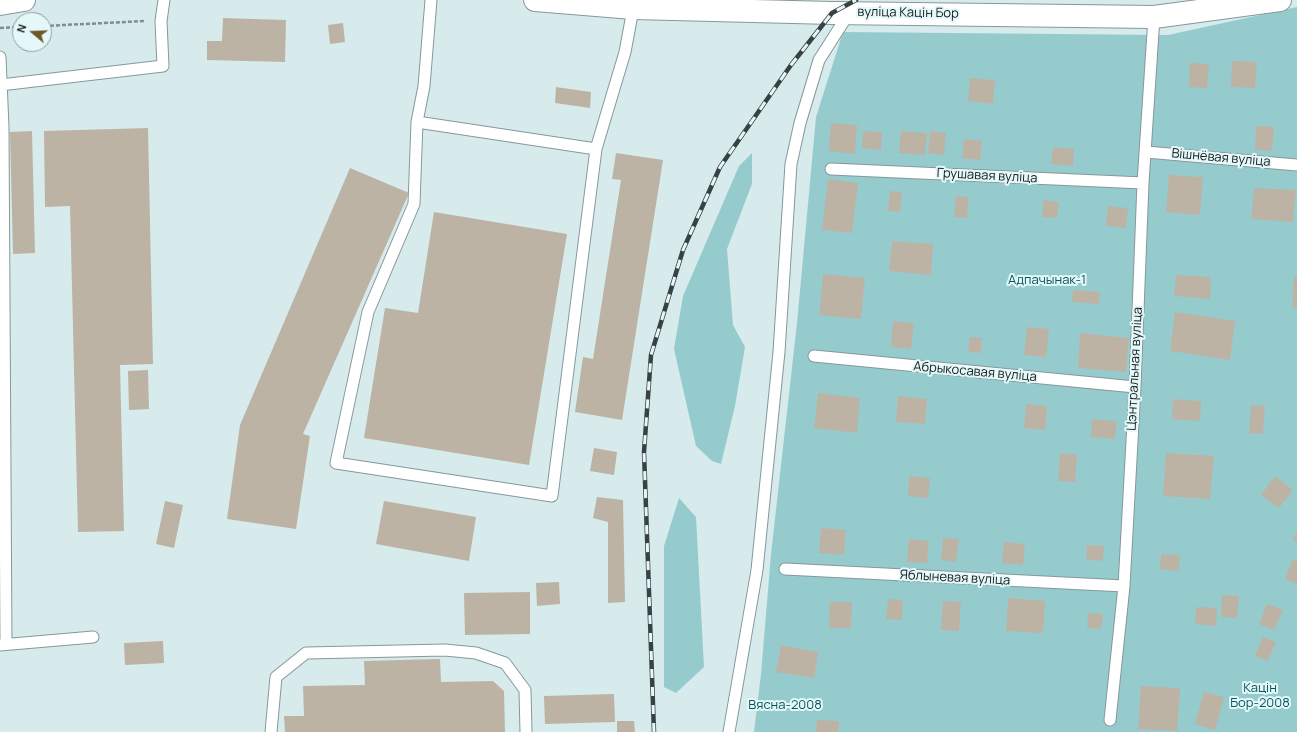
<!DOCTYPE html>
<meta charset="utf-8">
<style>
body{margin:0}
#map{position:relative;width:1297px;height:732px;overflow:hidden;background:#d7ebec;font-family:Manrope,sans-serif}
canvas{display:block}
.north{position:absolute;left:12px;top:12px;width:40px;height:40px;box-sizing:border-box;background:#e4f8fa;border:1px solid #91a0a1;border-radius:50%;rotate:289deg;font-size:11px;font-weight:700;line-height:16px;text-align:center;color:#141b1c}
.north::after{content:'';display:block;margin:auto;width:14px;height:18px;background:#715628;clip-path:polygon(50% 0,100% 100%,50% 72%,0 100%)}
</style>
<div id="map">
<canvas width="1297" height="732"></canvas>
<div class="north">N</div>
</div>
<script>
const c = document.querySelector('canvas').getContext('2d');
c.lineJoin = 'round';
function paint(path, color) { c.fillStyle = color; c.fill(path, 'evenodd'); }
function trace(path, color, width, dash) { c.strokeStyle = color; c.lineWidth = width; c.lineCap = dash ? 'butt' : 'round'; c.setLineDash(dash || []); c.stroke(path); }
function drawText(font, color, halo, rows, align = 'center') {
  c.font = font + ' Manrope,sans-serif'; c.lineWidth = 4; c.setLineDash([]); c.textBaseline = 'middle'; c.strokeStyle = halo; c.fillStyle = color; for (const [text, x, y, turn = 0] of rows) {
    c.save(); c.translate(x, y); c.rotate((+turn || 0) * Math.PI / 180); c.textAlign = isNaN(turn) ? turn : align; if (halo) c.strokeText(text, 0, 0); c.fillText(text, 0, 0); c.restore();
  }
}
paint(new Path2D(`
 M1297,7V732H754L761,674L771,554L797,323L816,117L843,32L1168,35Z
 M752,153V184L727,249L733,325L745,347L735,406L721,464L712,461L696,446L674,349L683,296L739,166Z
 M679,498L696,517L704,667L676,693L664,687V546Z`), '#96cbce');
paint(new Path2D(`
 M223,18L286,20L285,62L207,60V41H222Z
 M343,23L345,42L330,44L328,25Z
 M1232,61L1257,62L1255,88L1231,87Z
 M1190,63L1209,64L1207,88L1189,87Z
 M970,78L995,80L993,104L968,101Z
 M556,87L591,92L590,108L555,103Z
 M831,123L857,125L855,154L829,151Z
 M1256,126L1274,127L1272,151L1255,150Z
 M148,128L153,364L120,365L124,531L78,532L70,206L45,207L44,131Z
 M32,131L35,253L13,254L10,132Z
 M863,131L882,132L881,150L862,148Z
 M901,131L927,133L925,155L899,153Z
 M930,131L946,133L944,155L928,153Z
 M964,139L982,141L980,160L962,158Z
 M1053,147L1074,149L1073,166L1051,164Z
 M616,153L663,160L622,420L575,412L583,357L593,359L621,180L612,179Z
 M350,168L409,193L303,434L310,436L296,529L227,519L240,425Z
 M1169,175L1203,177L1200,215L1166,212Z
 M828,179L858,183L852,233L822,230Z
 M1254,188L1296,190L1293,222L1251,219Z
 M890,191L902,192L900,212L888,211Z
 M956,196L969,197L967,218L954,217Z
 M1043,200L1059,202L1057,218L1042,217Z
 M1108,206L1128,208L1126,228L1106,226Z
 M434,212L567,234L529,465L364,438L385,308L418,313Z
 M892,241L933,244L931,275L889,271Z
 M823,274L865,278L861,319L819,315Z
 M1176,275L1211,277L1210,299L1174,296Z
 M1294,277H1297V308L1292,307Z
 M1073,290L1100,292L1099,304L1072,302Z
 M1175,312L1235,321L1230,360L1170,351Z
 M893,321L914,323L911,349L891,347Z
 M1027,327L1049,329L1046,357L1024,355Z
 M1080,333L1129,338L1126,372L1078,368Z
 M970,337L982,338L981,353L968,352Z
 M148,370L149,409L129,410L128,371Z
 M818,393L860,398L857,433L814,428Z
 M898,396L927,399L925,424L896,422Z
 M1173,399L1201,401L1200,421L1172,419Z
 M1026,404L1047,406L1045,430L1024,428Z
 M1251,405L1265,406L1263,434L1249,433Z
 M1092,419L1117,421L1115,439L1091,437Z
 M594,448L617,452L614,475L590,471Z
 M1060,453L1077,455L1075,482L1058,481Z
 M1166,453L1214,456L1210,499L1163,496Z
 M909,476L930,478L928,498L908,496Z
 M1275,476L1293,490L1279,508L1261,495Z
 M597,497L623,500L625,602L608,603V522L593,518Z
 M165,501L183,505L174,548L156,544Z
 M384,501L476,517L469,561L376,544Z
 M821,528L846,530L844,555L819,553Z
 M1297,531V542L1293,540Z
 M943,538L959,539L956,562L941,560Z
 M909,539L929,541L927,563L907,562Z
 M1004,542L1025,544L1023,565L1002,563Z
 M1087,545L1104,546L1103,561L1086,559Z
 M1161,554L1180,555L1179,571L1160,569Z
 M1293,559L1297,561V584L1285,579Z
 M559,582L560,604L537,606L536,583Z
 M530,592V634L465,635L464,593Z
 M1222,595L1239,596L1237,618L1221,617Z
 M1008,598L1045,601L1043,633L1006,631Z
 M888,599L903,600L902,620L886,619Z
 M943,601L961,602L959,631L941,630Z
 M830,602H852L851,628H829Z
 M1267,604L1283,610L1274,630L1259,624Z
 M1196,607L1217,608L1216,626L1195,624Z
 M1088,613L1103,614L1101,629L1087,628Z
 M1263,637L1276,642L1268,661L1255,656Z
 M163,641L164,663L125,665L124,643Z
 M781,645L818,652L814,678L776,672Z
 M440,659L441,682L493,681L504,691L505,732H285L284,716H304L303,686L365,685L364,661Z
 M1141,686L1180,688L1177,731L1138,729Z
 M1204,692L1224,697L1215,730L1195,724Z
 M614,694L615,722L545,724L544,696Z
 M817,720L839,721L838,732H816Z
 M617,721H634L635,732H617Z`), '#bcb3a5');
const service = new Path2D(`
 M0,57L3,127L6,644
 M0,85L163,66L161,21L164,0
 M417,122L596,149L552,496L336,463L368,312L414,204L417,122L424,86L431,0
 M596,149L625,52L634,4
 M1146,152L1297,165
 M831,169L1143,183
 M814,356L1135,387
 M785,569L1124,586
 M0,645L93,637
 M1110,720L1124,586L1135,387L1143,183L1154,17
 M271,732L276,677L306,653L445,650L476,653L505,663L525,690L526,732
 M729,732L757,570L779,352L791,164L800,123L819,60L849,13`);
const minor = new Path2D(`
 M535,0L633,8L832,13L1154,17L1280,0
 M0,4L24,0`);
trace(service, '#85989a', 13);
trace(minor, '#85989a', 24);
trace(new Path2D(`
 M44,26L145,21
 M0,28L20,27`), '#7f8d8e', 2.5, [4, 2]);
trace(service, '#fff', 11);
trace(minor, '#fff', 22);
const rail = new Path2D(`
 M654,732L644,452L651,355L683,250L720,167L791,65L832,13L856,0`);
trace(rail, '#384243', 4.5);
trace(rail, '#e4f8fa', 3, [9]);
drawText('13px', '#141b1c', '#e4f8fa', [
 ["вуліца Кацін Бор",908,13,1],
 ["Вішнёвая вуліца",1221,158,5],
 ["Грушавая вуліца",987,176,3],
 ["Цэнтральная вуліца",1135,369,-87],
 ["Абрыкосавая вуліца",975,372,5],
 ["Яблыневая вуліца",955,578,3]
]);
drawText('13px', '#06565a', '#e4f8fa', [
 ["Адпачынак-1",1047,280],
 ["Кацін",1260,688],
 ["Бор-2008",1260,703],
 ["Вясна-2008",785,705]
]);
</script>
